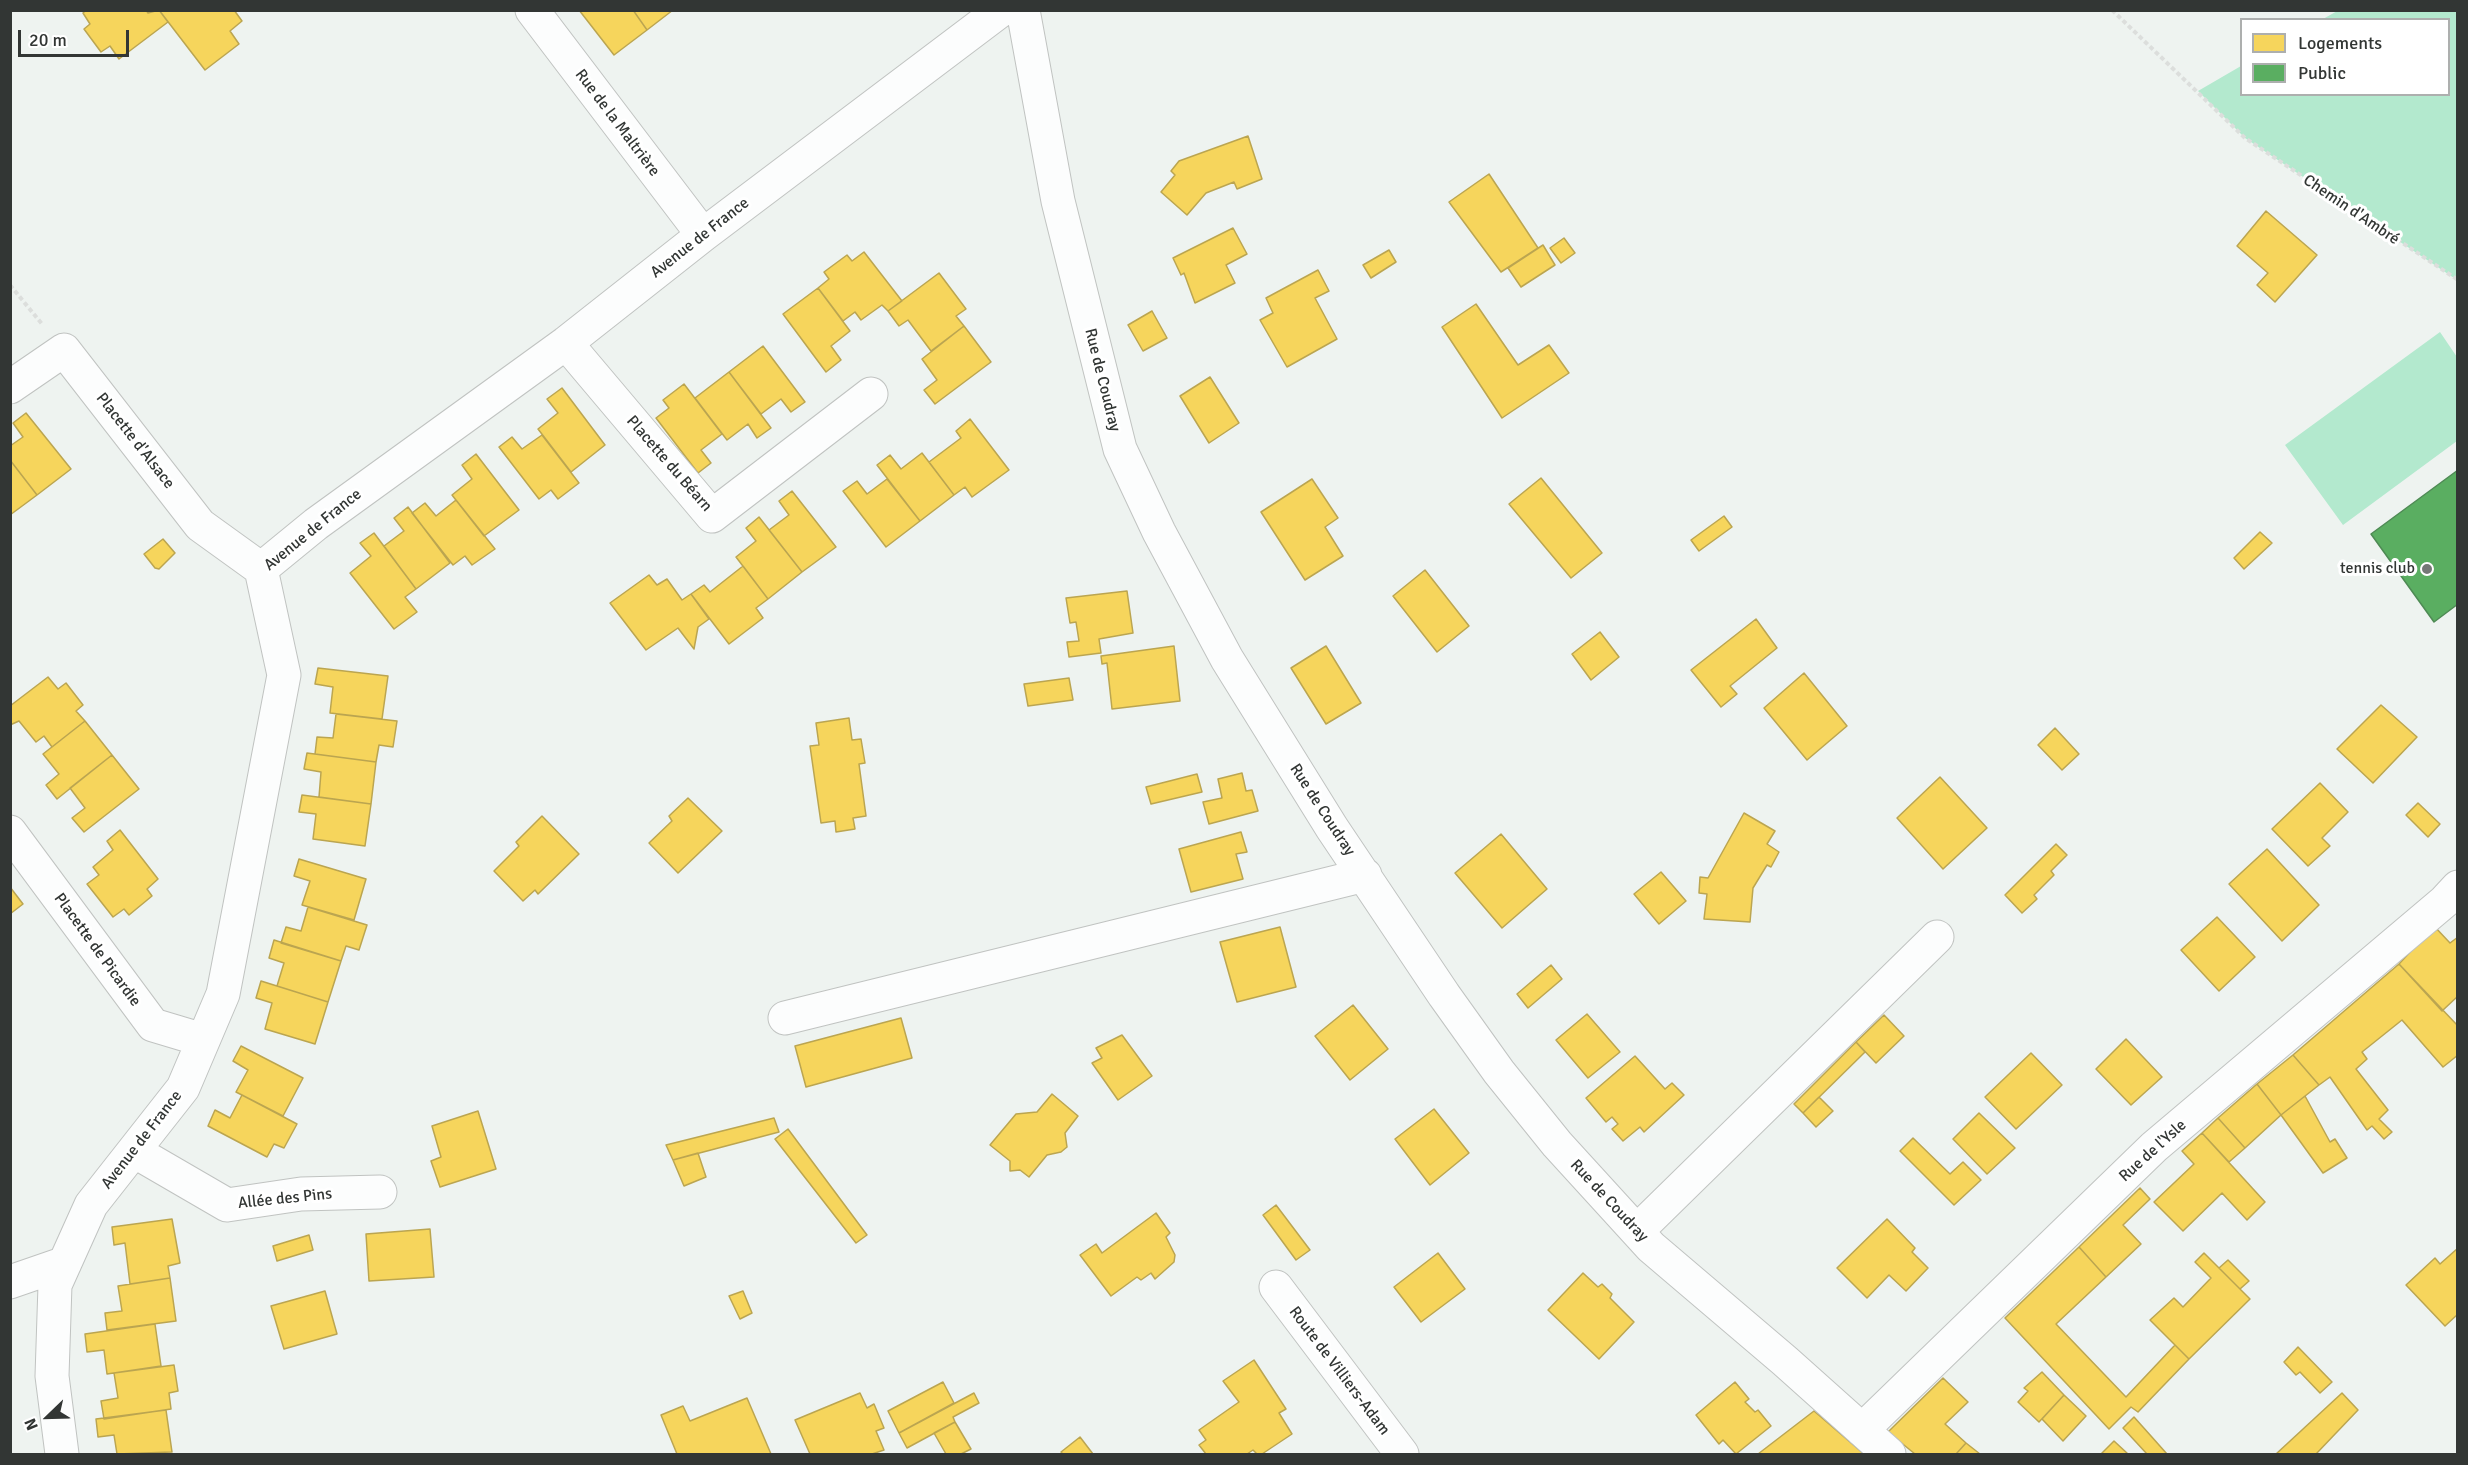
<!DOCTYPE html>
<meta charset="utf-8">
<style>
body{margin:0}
#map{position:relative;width:2468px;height:1465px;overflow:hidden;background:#eef3f0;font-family:Signika,sans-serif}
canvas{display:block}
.frame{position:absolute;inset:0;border:12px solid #323634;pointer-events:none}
.legend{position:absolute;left:2240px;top:18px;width:210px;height:78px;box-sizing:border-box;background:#fff;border:2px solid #adafae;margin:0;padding:8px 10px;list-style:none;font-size:18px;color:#323634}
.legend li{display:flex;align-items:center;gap:12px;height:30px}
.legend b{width:30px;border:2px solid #adafae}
.north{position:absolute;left:18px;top:1387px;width:60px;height:60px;-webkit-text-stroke:4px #fff;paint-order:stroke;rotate:247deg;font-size:16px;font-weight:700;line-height:24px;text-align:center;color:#323634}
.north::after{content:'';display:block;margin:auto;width:21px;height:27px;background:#323634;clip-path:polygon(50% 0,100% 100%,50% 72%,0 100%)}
.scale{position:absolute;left:18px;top:30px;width:111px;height:27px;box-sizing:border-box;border:3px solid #323634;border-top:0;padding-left:8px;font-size:18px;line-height:21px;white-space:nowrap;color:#323634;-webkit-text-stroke:4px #fff;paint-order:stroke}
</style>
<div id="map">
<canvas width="2468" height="1465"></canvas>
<div class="frame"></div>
<ul class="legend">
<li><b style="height:16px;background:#f6d55c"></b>Logements</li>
<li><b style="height:16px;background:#5aae61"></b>Public</li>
</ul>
<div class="north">N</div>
<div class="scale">20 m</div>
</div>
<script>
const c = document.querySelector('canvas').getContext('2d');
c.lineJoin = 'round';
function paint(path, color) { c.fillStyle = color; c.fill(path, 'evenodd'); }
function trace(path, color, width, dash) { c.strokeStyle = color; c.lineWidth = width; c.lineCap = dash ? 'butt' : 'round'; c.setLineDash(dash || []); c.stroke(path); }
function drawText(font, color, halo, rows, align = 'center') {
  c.font = font + ' Signika,sans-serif'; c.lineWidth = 6; c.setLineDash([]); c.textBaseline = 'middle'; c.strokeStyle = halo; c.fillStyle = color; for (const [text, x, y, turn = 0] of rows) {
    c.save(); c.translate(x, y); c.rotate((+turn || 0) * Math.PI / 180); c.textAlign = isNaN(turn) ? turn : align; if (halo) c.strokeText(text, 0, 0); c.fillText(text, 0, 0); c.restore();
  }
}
paint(new Path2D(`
 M2339,10L2457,11V280L2245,138L2198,91L2241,66L2242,94H2448V20L2323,19Z
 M2440,332L2457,357V441L2343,525L2285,445Z`), '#b3e9ce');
const homes = new Path2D(`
 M86,10H146L148,13L159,10L168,22L119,59L110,46L101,52L84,29L90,24L83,13Z
 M159,10H234L242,21L230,31L239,44L205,70Z
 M579,10H633L647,30L614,55Z
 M633,10H673L647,30Z
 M1248,136L1262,179L1237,189L1234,182L1206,193L1187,215L1161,192L1175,175L1171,171L1179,161Z
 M1489,174L1538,248L1501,272L1449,202Z
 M2266,211L2317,255L2275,302L2257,285L2268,273L2237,246Z
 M1233,228L1247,254L1226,265L1235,283L1195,303L1184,273L1181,275L1173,258Z
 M1564,238L1575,253L1561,263L1550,248Z
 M1543,245L1555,265L1521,287L1508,268Z
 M1389,250L1396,262L1371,278L1363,265Z
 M864,252L902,301L888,311L882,305L861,320L855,312L843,321L818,288L829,279L824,272L847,255L852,261Z
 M1318,270L1329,291L1315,298L1337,339L1287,367L1260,320L1273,313L1266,298Z
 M939,273L966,309L956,316L964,326L931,351L908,320L899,326L888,311Z
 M818,288L850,331L831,346L841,360L826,372L783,314Z
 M1476,304L1518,365L1549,345L1569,373L1502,418L1442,327Z
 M1152,311L1167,338L1143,351L1128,325Z
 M964,326L991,362L935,404L924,390L937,380L922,359Z
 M763,346L805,402L791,412L781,399L761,414L729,372Z
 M729,372L771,428L757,438L748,424L727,440L695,398Z
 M1210,377L1239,423L1209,443L1180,396Z
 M684,384L722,434L701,450L711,463L698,473L656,418L669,408L663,400Z
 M562,388L605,445L571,472L538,429L558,413L547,399Z
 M26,413L71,469L37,495L10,460V446L23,437L13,423Z
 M970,419L1009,470L972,497L965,487L954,495L929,462L961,438L956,431Z
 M542,435L579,483L558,499L551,490L539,499L499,447L512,437L522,449Z
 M922,453L954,495L920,521L877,465L890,455L901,469Z
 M476,454L519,510L484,536L452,495L472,479L462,465Z
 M10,460L37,495L10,515Z
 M1541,478L1602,553L1571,578L1509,504Z
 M887,479L920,521L886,547L843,491L857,481L867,494Z
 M1312,479L1338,518L1325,527L1343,556L1305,580L1261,512Z
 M792,491L836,547L802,572L769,530L789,515L779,501Z
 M456,500L495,549L472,565L465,556L453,565L412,513L425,503L436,516Z
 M408,507L450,563L416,589L384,546L404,531L394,518Z
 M1724,516L1732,527L1699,551L1691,540Z
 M759,517L802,572L768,599L736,557L756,541L746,528Z
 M2260,532L2272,543L2244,569L2234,558Z
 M374,533L416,589L405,597L417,612L394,629L350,573L371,556L360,543Z
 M163,539L175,553L159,569L155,568L144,554Z
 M743,566L768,599L756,608L763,618L729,644L691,594L704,585L710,592Z
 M1425,570L1469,626L1437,652L1393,596Z
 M649,575L657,585L667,579L682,600L691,594L709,619L698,627L694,649L678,628L646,650L610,603Z
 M1127,591L1133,633L1099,639L1101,653L1069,657L1067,642L1079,641L1076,622L1070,623L1066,598Z
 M1756,619L1777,648L1730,686L1737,694L1721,707L1691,670Z
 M1600,632L1619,657L1591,680L1572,654Z
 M1174,646L1180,701L1112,709L1107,663L1102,664L1101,656Z
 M1326,646L1361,703L1326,724L1291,668Z
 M318,668L388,676L382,719L330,713L333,687L315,684Z
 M1804,673L1847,726L1807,760L1764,708Z
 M48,677L58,689L66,683L83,705L76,711L85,721L52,747L44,736L36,742L19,721L10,725V706Z
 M1069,678L1073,700L1028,706L1024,684Z
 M2381,705L2417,737L2373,783L2337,749Z
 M336,714L397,721L393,747L379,745L376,762L315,754L317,737L333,738Z
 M849,718L852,740L861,739L865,763L859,764L866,816L853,818L855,829L836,832L835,821L821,823L810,746L819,745L816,723Z
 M85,721L112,755L57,799L46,785L59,774L43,754Z
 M2055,728L2079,754L2062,770L2038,745Z
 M307,753L376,762L371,804L319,797L321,772L304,769Z
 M112,755L139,789L84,832L72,818L85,808L70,788Z
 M1242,773L1246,791L1252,790L1258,811L1209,824L1203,802L1222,798L1218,779Z
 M1197,774L1202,792L1151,804L1146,787Z
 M1940,777L1987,828L1943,869L1897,818Z
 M2320,783L2348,812L2322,838L2330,846L2308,866L2272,829Z
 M302,795L371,804L365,846L313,839L316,814L299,812Z
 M688,798L722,831L678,873L649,843L672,821L669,816Z
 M2418,803L2440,824L2428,837L2406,815Z
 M1744,813L1775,831L1767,844L1779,852L1771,867L1767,865L1753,888L1750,922L1704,919L1707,894L1699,893L1700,877L1708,878Z
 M542,816L579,854L538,894L535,890L523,901L494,871L519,846L516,842Z
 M120,830L158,879L147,889L152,896L129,915L124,909L113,917L87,884L99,875L93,867L113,850L107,841Z
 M1241,832L1247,852L1236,854L1243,879L1191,892L1179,849Z
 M1501,834L1547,889L1502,928L1455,873Z
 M2056,844L2067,855L2051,871L2054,875L2034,895L2037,899L2022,913L2005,895Z
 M2267,849L2319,905L2282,941L2229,884Z
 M299,859L366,879L354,920L302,905L310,881L294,876Z
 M1661,872L1686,901L1659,924L1634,894Z
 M10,887L23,904L10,914Z
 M308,907L367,925L359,950L346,946L341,961L281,943L286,927L301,931Z
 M2217,917L2255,957L2219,991L2181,950Z
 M2434,926L2450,943L2458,937V996L2442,1011L2399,964Z
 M1280,927L1296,987L1237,1002L1220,942Z
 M274,940L341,961L328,1002L277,986L284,963L269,958Z
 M2399,964L2458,1026V1055L2443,1067L2402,1020L2362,1052L2367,1059L2356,1069L2388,1110L2379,1119L2392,1132L2384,1139L2372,1126L2367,1130L2330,1077L2319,1085L2293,1055Z
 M1551,965L1562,979L1528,1008L1517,994Z
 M261,981L328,1002L315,1044L265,1029L272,1003L256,998Z
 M1353,1005L1388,1049L1350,1080L1315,1036Z
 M1587,1014L1620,1052L1588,1078L1556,1040Z
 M1884,1015L1904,1036L1876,1063L1856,1042Z
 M901,1018L912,1058L806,1087L795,1046Z
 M1122,1035L1152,1076L1118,1100L1092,1063L1102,1058L1096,1048Z
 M2126,1039L2162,1077L2131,1105L2096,1069Z
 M1856,1042L1865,1052L1803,1113L1794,1104Z
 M241,1046L303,1078L283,1116L236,1092L248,1070L233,1061Z
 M2031,1053L2062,1085L2016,1129L1985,1097Z
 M2293,1055L2319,1085L2281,1115L2257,1084Z
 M1635,1056L1665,1089L1672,1083L1684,1095L1644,1132L1640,1127L1623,1141L1612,1129L1618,1124L1612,1117L1606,1122L1586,1098Z
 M2257,1084L2281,1115L2245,1148L2218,1118Z
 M1052,1094L1078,1116L1065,1133L1067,1147L1061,1152L1047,1155L1029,1177L1020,1170L1010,1171V1161L990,1145L1016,1114L1037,1112Z
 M242,1095L297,1124L284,1148L274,1144L267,1157L208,1126L215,1110L230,1118Z
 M2305,1096L2330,1142L2335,1139L2347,1158L2323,1173L2281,1115Z
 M1819,1097L1833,1111L1816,1127L1803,1113Z
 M1434,1109L1469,1153L1430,1185L1395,1139Z
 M478,1111L496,1169L440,1187L431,1161L441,1157L432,1126Z
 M1979,1113L2015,1148L1987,1174L1953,1139Z
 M774,1118L779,1132L673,1160L666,1145Z
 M2218,1118L2245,1148L2229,1162L2202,1133Z
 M788,1129L867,1235L856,1243L775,1139Z
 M2202,1133L2265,1202L2247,1220L2222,1193L2183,1231L2154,1202L2194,1164L2182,1151Z
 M1913,1138L1950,1174L1963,1162L1981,1180L1954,1205L1900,1151Z
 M698,1153L706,1177L684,1186L673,1160Z
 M2140,1188L2150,1199L2123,1225L2141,1244L2106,1277L2079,1247Z
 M1276,1205L1310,1250L1296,1260L1263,1215Z
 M1156,1213L1170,1233L1166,1237L1175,1255L1174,1262L1155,1279L1151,1273L1141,1280L1137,1277L1111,1296L1080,1255L1096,1244L1102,1253Z
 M172,1219L180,1263L168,1266L170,1278L130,1284L125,1243L114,1245L112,1227Z
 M1887,1219L1915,1248L1912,1252L1928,1268L1906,1291L1889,1275L1867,1298L1837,1268Z
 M430,1229L434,1277L369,1281L366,1234Z
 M309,1235L313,1250L277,1261L273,1246Z
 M2079,1247L2106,1277L2056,1324L2126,1397L2175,1345L2189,1359L2138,1412L2131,1407L2109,1429L2005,1318Z
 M2458,1248V1314L2445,1326L2406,1285L2435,1258L2440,1264Z
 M1438,1253L1465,1289L1421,1322L1394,1287Z
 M2204,1253L2250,1299L2189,1359L2150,1320L2174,1298L2183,1307L2211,1278L2195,1262Z
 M2228,1260L2249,1281L2240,1289L2219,1268Z
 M1583,1273L1598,1287L1602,1284L1612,1294L1610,1298L1634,1322L1599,1359L1548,1310Z
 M170,1278L176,1321L107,1330L105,1313L122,1311L118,1286Z
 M325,1291L337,1334L284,1349L271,1306Z
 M743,1291L752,1313L740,1319L729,1296Z
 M155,1324L161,1366L107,1374L104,1350L87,1352L85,1334Z
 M2298,1347L2332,1382L2320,1393L2300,1372L2296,1375L2284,1362Z
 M1254,1360L1286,1409L1279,1413L1292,1434L1262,1454H1257L1253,1450L1247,1454H1206L1199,1445L1206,1440L1199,1430L1239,1402L1223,1381Z
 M174,1365L178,1391L169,1393L171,1409L104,1419L101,1401L118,1398L114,1373Z
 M2042,1372L2064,1395L2039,1422L2018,1402L2028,1391L2024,1388Z
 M1943,1378L1968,1402L1945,1424L1966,1443L1956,1454H1915L1888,1432Z
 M943,1382L954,1403L899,1433L888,1411Z
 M1735,1382L1749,1399L1745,1402L1755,1412L1758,1410L1771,1426L1736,1454L1723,1440L1719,1444L1696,1415Z
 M860,1393L867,1408L874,1404L884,1428L876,1431L884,1450L872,1454H810L795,1420Z
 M974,1393L979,1403L953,1417L955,1422L907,1448L899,1433Z
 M2342,1393L2358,1410L2316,1454H2276Z
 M2064,1395L2086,1416L2063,1441L2042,1419Z
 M747,1398L771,1454H677L661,1415L683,1406L690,1421Z
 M166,1410L172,1452L117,1454L114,1435L98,1437L96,1419Z
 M1814,1411L1864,1454H1758Z
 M2134,1417L2151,1436L2167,1454H2147L2123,1428Z
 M955,1422L971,1449L961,1454H946L934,1433Z
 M1080,1437L1093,1454H1063L1061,1452Z
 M2114,1441L2128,1454H2101Z
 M1966,1443L1980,1454H1956Z`);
paint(homes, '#f6d55c');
trace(homes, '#bba550', 1.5);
const public = new Path2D(`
 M2458,470V604L2434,622L2371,534Z`);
paint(public, '#5aae61');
trace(public, '#4e8a54', 1.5);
const minor = new Path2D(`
 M532,10L703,235
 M1023,10L1058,201L1120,449L1159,532L1227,659L1332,828L1444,995L1499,1072L1557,1144L1651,1247L1785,1361L1889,1454
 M566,343L712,516L871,394
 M10,387L64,350L200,525L261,569
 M10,832L153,1025L203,1040
 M785,1018L1365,875
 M134,1151L227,1205L301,1194L380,1192
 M1637,1231L1937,937
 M10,1282L65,1263
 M1276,1287L1402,1454
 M1862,1430L2154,1147L2445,901L2458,887
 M62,1454L52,1376L55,1285L91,1205L183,1088L223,994L284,675L261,569L316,524L566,343L703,235L1001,10`);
trace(minor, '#c0c3c1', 35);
trace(new Path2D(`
 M2112,10L2245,138L2458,280
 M10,285L42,324`), '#dcdedc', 4, [4.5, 3]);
trace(minor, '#fcfdfd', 33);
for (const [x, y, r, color] of [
 [2427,569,6,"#747876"]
]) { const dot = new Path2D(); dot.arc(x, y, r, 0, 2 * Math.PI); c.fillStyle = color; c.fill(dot); trace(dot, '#fff', 2); }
drawText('16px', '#323634', '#fff', [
 ["Rue de la Maltrière",617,123,53],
 ["Chemin d'Ambré",2351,210,34],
 ["Avenue de France",700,238,-38],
 ["Rue de Coudray",1102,380,76],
 ["Placette d'Alsace",135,441,52],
 ["Placette du Béarn",669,464,49],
 ["Avenue de France",313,530,-39],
 ["Rue de Coudray",1322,810,57],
 ["Placette de Picardie",97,950,54],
 ["Avenue de France",142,1140,-52],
 ["Rue de l'Ysle",2153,1151,-42],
 ["Allée des Pins",285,1199,-6],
 ["Rue de Coudray",1609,1201,47],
 ["Route de Villiers-Adam",1339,1371,53]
]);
drawText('16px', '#323634', '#fff', [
 ["tennis club",2415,569]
], 'right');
</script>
